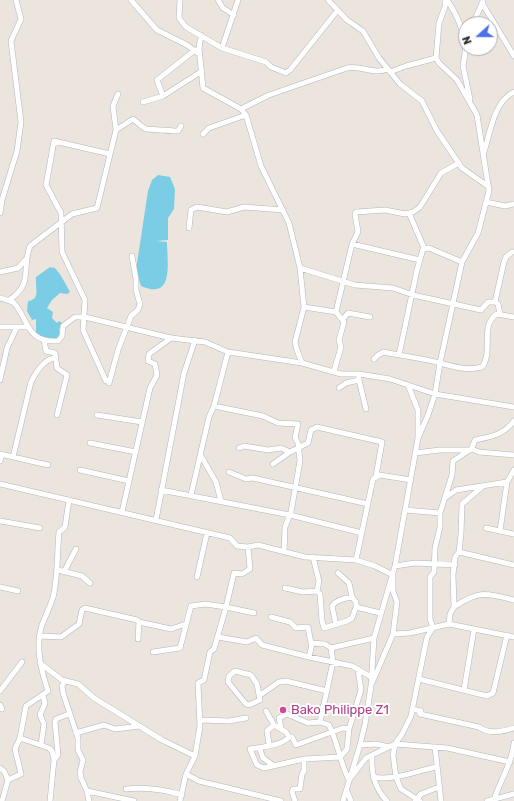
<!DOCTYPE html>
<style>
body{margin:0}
#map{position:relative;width:514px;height:801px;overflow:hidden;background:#ebe5de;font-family:Rubik,sans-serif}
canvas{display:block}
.north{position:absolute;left:458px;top:16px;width:40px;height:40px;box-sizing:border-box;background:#fff;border:1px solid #aaa;border-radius:50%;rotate:249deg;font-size:11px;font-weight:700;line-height:16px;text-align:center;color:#2b2b2b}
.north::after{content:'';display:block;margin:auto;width:14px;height:18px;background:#4c70ea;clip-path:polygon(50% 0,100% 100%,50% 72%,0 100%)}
</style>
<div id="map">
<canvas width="514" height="801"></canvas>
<div class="north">N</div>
</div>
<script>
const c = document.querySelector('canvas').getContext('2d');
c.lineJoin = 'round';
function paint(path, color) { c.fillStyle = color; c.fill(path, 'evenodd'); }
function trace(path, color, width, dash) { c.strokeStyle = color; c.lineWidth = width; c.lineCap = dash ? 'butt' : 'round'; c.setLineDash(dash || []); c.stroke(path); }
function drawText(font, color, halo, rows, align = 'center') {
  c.font = font + ' Rubik,sans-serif'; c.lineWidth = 4; c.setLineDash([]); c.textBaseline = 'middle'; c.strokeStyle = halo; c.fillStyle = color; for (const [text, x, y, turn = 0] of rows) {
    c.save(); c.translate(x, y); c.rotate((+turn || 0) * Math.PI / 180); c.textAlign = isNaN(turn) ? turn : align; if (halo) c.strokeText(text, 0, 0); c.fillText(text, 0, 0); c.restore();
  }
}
paint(new Path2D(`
 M158,175L170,177L175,189L174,209L168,218V240L156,241L167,242C167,262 175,301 141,286L136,270L148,191L152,180Z
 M50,267L55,268C62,276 65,283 70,292L67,294L60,293L52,300L47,308L53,312L52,318L57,323L59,321L62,323L59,330L60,334L55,340L36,335V319L32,320L27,311L28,301C41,300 35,287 36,277Z`), '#7acde4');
const minor = new Path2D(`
 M131,0L157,30L187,45L199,54
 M180,0L179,18L186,27L222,48L266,62L271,67L286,73L290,70L337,11
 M218,0L223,8L234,15
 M328,0L347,20L363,31L379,58L400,84L422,101L437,131L462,168L489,187
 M447,0C458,16 463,29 465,48
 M482,3L514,56
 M473,24L483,1
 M201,35L199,48L203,88L241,109L246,115L261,166L289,223L300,268L304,307L295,342L297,350L302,363
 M466,47L463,66L470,99
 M222,48L238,0
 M390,72L406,66L436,58
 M163,96L157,80L195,50
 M143,102L163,96L202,71
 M241,109L269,95L347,68C362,65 373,75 388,69
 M116,130L133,119C137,122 142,127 146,129C149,129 176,131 178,131L181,126
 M203,134L209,128L246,115
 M484,152C490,133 494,101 514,92
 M486,202L505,206L514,204
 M0,213L2,200L17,151L21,122L11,41L21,19L16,0
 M409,213L424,248
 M189,228L191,210L197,207L227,212L244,207L283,210
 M352,244L420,260
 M300,268L355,285L393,288L413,295L481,310L488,302H495L498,304L500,314
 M0,272L18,268L27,258
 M0,298L13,302C29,318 25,343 58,341L62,336L63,326L75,317H85L171,338L205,342L228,352L302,363L341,374H359L390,379L435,394L514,407
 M9,300C34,283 21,271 30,246L72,214L97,208L116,130L113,106L118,94
 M495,302L504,262L506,257L512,252
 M304,307L336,312
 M343,319L348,313L370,317
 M0,327H27
 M44,340L46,351L55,353L57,368L67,375L57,415
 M399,355L417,270L423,249L429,248L462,262
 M374,359L378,355L384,352C402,356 421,358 440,363C455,367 466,371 482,367C494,352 479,325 497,314L514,317
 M334,371L341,347L339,340L344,322L336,312L352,244L358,232L355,214L356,212L385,210L405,214L413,212L420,207L441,173L459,163
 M359,374V380L366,409
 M0,380L7,348L17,327
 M106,381L83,330L85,300L62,252L61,213L46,185L54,141L110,154
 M109,383L118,350L131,316L138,310L140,304L136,290V279L132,256
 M408,385L418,410V437
 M339,388L346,383L359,380
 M214,406L263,416L278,423L298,424L295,438L298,443L300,461L291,512L285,527L284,552
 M97,415L142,422
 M90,443L136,452
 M239,448L244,446L268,450L281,448L290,452L308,443L311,430L317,427L382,442L376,476
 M472,449L479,452L514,455
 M415,453L440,450H471L475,440C489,437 504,435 514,421
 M0,454L48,465
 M201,456L216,482L221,501
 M13,457L31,382C36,372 44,358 56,358
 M0,461L2,454
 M273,464L290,452
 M80,470L129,481
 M229,472L246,479L253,478L368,504
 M0,484L230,538L237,546L248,547L258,545L305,557L356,560L375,566L393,575V591L397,602L393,634L372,683
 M161,490L290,515L362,533
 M191,495L209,417L214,406L228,352
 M445,498L456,490L507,482L514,470
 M405,510L440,513
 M122,512L150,388L157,375L155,364L148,361L149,354L171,338
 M156,520L184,373L195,340
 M0,521L40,528
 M486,528L514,534
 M500,531L507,482
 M248,547L250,569L242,574L234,573L226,607L254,613
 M459,552L514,565
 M356,560L373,479L380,475L411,480
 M395,566L415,563L455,565
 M58,570L82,576L90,583
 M64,572L76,549
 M338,573L349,583L352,597
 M197,577L207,533
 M0,587L18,591
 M285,588L303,592L317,591L319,581L313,557
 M317,591L320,594L322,621L324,628L347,621L352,618L356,607L380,613
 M454,607C479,590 487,593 514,600
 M271,617L290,622L296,628L308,627L311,643L325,644L331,648L333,662L320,722L329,725C338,743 340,763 349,780L366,758L395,744L447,748L510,762
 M139,622L171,629L186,624
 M449,624L450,614L454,607L453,575L455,557L459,552L461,534L462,504L483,486
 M336,625L332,606C336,600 345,598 352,597L356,602V607
 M393,634L410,633L449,624L514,637
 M40,636L61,637L79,624L82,610L85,608L137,620L139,622L138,639
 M218,637L247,642L256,638L262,645L309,657L312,644
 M331,648L374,638
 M153,652L180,648L191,606L205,604L226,607L214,649L210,652L204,680L198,683L200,726L195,756L186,774L180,801
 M309,657L352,666L371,677
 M40,663L62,680L78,684L94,698L162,740L195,756
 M235,671L251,675L257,684L260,700L249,705L246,704L228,682L229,676Z
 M419,679L487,696L493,693L507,635
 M65,681L62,686L63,693L78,738V750L83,760L80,772L81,778L87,791L89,801
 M464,690L474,629
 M0,691L22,662
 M260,695L279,682L286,681L327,691
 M0,705L2,709
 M412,709L421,711L420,714L479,727C489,735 504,731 514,728
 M266,711L274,725L286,732L289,737C282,746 260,747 250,749L257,765L264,768L304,759L340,757L347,749L349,729L361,690L358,669
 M200,720L229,721L246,718
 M281,728L279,718L287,714L308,723L320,722
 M76,733L104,725L115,729L140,726
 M289,737H292L296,745L343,728L349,729
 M20,738L49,748L52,751L54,760
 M269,744L267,731L274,725
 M41,745L44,724L40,715L45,703L43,696
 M360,745L376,744L389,747
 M259,747L263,758L273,765
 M435,747L441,801
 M372,755C371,772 375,789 387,801
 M0,768L4,771L8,780
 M186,774L199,781L281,801
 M373,777C394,781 416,771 436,767
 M126,789C146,787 163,789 182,795
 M87,791L134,801
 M347,791L351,801
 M494,800C500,780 512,764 514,743
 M2,801L8,780L21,774L15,749L20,738L26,706L48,691C41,670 35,646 42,625C46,614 52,604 54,593C58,573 57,552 59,532L65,527L69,500
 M50,801L54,760L58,755L55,722L56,719L69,714
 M295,801L292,792L293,789H300L302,774L304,771V759
 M343,801L360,745L365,724L371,686L374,638L395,566L418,438L428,415L435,394L440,363L462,262L478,233L489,191L477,115L457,80L439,63L436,58L439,23L445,7V0
 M415,801L421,794L439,787
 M420,801L401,789L396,777L393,755L395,744L402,734L411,716L427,637L433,628L430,619V577L434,572L435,548L440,527V513L452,475L453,461L468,451
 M487,801L514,794`);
trace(minor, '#b1b5bd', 6);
trace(minor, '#fff', 5);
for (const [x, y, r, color] of [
 [283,710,4,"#d1479c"]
]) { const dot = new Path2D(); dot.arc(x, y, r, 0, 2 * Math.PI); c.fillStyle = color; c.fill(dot); trace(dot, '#fff', 1.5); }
drawText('13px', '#b23c85', '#fff', [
 ["Bako Philippe Z1",291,710]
], 'left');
</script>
